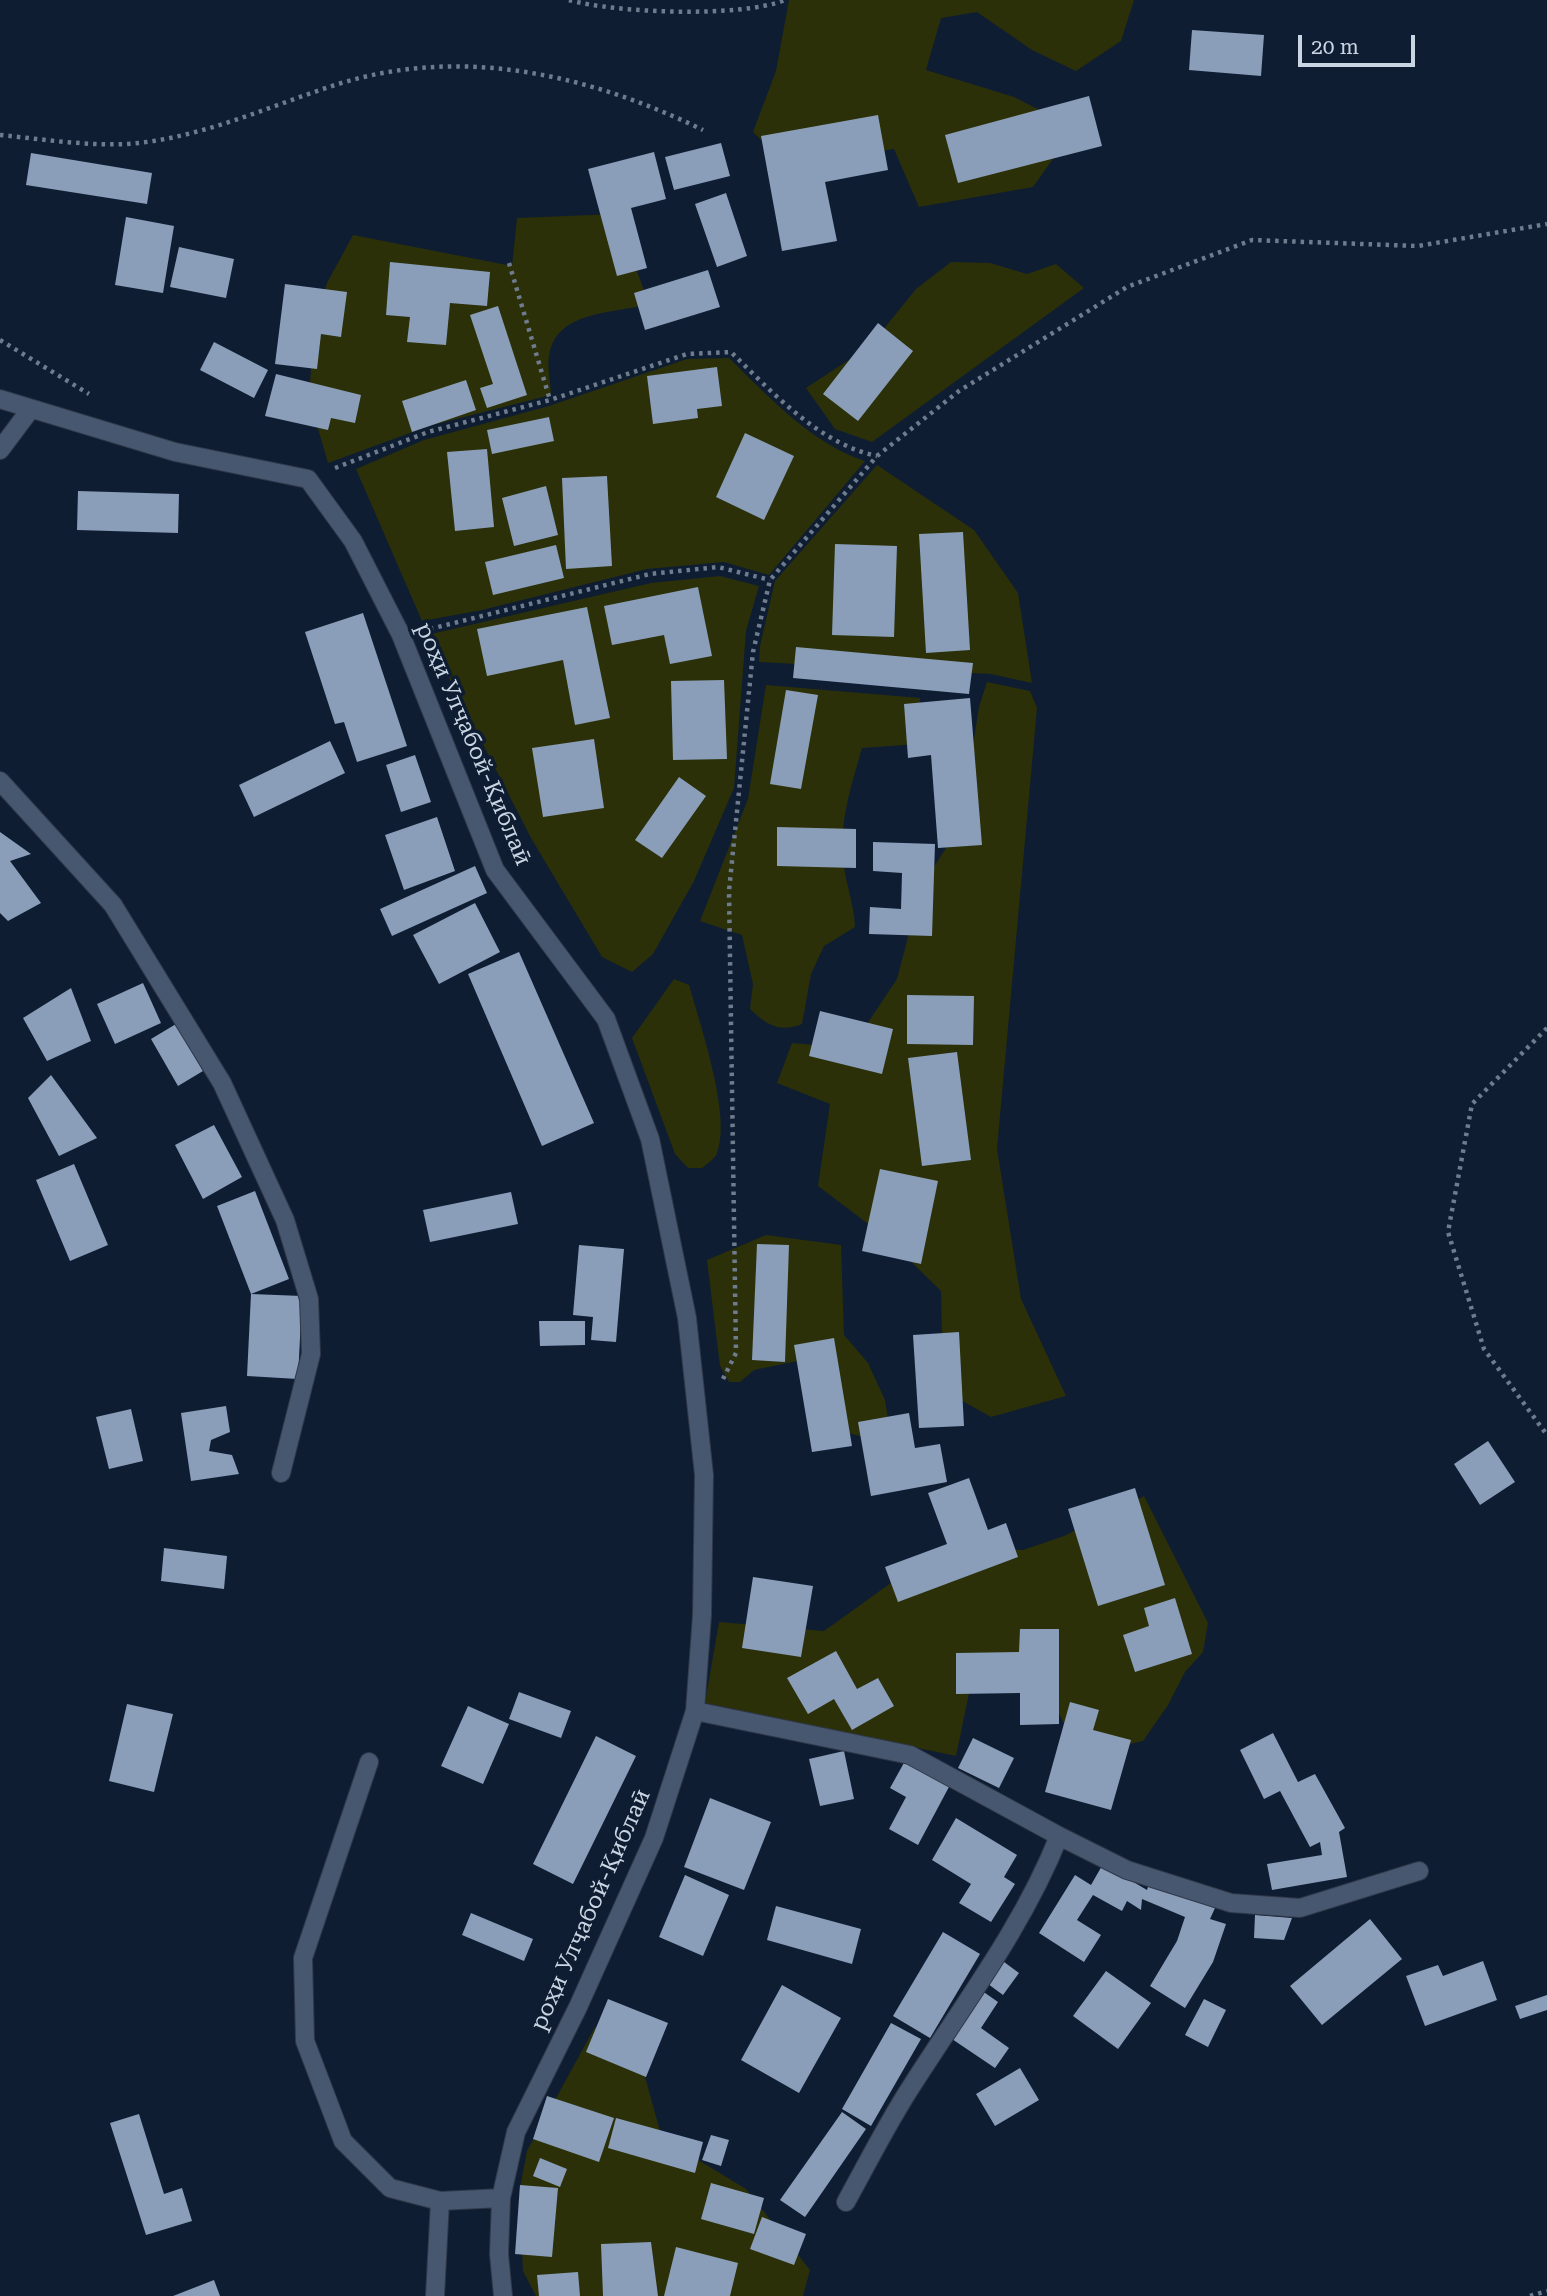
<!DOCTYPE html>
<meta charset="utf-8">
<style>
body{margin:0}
#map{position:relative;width:1547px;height:2296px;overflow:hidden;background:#0e1d32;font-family:"Roboto Serif",serif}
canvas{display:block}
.scale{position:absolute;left:1298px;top:35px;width:117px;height:32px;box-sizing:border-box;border:4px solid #cad5e3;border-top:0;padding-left:9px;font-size:21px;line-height:24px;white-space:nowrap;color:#cad5e3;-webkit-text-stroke:5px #0e1d32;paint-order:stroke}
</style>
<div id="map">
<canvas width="1547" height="2296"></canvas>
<div class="scale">20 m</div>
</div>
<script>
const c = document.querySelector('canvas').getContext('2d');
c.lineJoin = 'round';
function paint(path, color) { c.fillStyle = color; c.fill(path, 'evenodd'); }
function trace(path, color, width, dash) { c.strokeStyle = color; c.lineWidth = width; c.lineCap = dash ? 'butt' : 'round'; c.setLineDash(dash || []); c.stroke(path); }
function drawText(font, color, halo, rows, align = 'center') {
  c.font = font + ' "Roboto Serif",serif'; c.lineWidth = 7; c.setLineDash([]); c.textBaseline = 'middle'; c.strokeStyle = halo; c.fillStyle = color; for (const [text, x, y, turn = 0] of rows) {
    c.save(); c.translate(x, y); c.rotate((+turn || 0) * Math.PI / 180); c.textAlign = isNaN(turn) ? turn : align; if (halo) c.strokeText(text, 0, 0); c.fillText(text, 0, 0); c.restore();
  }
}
paint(new Path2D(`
 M789,0H1134L1121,41L1076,71L1032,50L977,12L941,18L926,70L1014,97L1075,128L1033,187L919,207L894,149L786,164L753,132L776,71Z
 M616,214L649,304C613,314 556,310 549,356C547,368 551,383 551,395L429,426L328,463L309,398L314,325L327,283L353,235L512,266L517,218Z
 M951,262L990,263L1027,274L1056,264L1084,288L872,442L835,429L806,388L870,346L916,289Z
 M729,358C768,396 812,444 865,461L769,575L724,562L647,569L482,610L422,621L356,469L424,440L549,406L687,359Z
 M877,465L974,530L1018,593L1032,683L991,674L759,662L760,646L775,581Z
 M720,576L759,586L746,631L734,788L694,881L653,954L632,972L602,957L531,838L427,635L651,583Z
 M987,682L1030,691L1037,708L997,1149L1021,1299L1066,1396L991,1417L943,1390L941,1291L888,1239L818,1186L830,1104L777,1083L792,1043L851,1048L897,979L921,887L960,826L979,707Z
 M766,685L920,698L919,744L862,748C852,784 840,818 843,856C844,880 854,902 855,927L824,946L811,974L802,1024C779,1033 767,1025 750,1009L753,984L742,935L700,921L748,799Z
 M674,979L689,985C700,1024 732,1117 717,1153C715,1159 707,1164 702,1168H688L675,1154L632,1038Z
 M766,1235L841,1245L844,1335L868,1363L885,1400L892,1445L834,1429L822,1356L754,1370L740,1382H729L720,1366L707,1260Z
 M1144,1496L1208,1623L1203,1652L1185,1672L1168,1705L1143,1741L1080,1755L1034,1665L972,1679L956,1756L705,1703L719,1622L824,1631L909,1570L996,1549L1023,1550L1064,1536Z
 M595,2027L640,2059L662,2138L746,2189L810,2270L803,2296H536L523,2271L519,2193L527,2151Z`), '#2b3009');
paint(new Path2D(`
 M1192,30L1264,35L1261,76L1189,70Z
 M1089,96L1102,146L958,183L945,135Z
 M878,115L888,170L825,182L837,241L782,251L761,136Z
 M721,143L730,176L674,190L665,157Z
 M654,152L666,199L631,208L647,268L617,276L588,169Z
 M31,153L152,173L147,204L26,185Z
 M726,193L747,256L717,267L695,204Z
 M126,217L174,226L163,293L115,285Z
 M179,247L234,259L226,298L170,287Z
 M390,262L490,272L487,306L450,303L446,345L407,342L410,317L386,315Z
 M708,270L720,307L645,330L634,293Z
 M285,284L347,292L341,337L321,334L317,369L275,364Z
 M498,306L527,395L487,408L480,388L493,384L470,315Z
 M878,323L913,351L858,421L823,394Z
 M214,342L268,370L254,398L200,370Z
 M717,367L722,406L697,409L698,418L653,424L647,376Z
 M276,374L361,395L355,423L331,418L328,430L265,416Z
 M466,380L476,410L412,432L402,401Z
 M549,417L554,441L492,454L487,430Z
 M745,433L794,456L764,520L716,497Z
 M487,449L494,527L455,531L447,452Z
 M607,476L612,566L566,569L562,478Z
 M546,486L558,535L514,546L502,498Z
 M78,491L179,494L178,533L77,530Z
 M963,532L970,650L926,653L919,534Z
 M835,544L897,546L894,637L832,635Z
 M556,545L564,578L493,595L485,562Z
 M698,587L712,656L670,664L664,635L612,645L604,606Z
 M587,607L610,718L575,725L563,660L487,676L477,629Z
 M363,613L407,746L357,762L344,722L335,724L305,632Z
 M796,647L973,663L969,694L793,678Z
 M724,680L727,759L673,760L671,681Z
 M786,690L818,695L801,789L770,784Z
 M970,698L982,845L938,848L931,755L908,758L904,704Z
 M594,739L604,808L543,817L532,748Z
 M330,741L345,773L254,817L239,785Z
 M415,755L431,802L401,812L386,765Z
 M679,777L706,796L662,858L635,840Z
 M437,817L455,871L404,890L385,835Z
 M777,827L856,829V868L777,866Z
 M0,832L31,854L10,861L41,903L8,921L0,913Z
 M873,842L935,844L932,936L869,934L870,907L901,909L902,873L873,871Z
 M475,866L487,893L392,936L380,909Z
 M475,903L500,952L439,984L413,935Z
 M519,952L594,1123L542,1146L468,974Z
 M143,983L161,1023L115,1044L97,1004Z
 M71,988L91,1041L47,1061L23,1018Z
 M907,995L974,996L973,1045L907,1044Z
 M820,1011L893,1029L882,1074L809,1056Z
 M176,1024L203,1071L178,1086L151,1039Z
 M957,1052L971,1160L922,1166L908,1058Z
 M51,1075L97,1138L59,1156L28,1098Z
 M214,1125L242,1177L203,1199L175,1145Z
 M74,1164L108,1245L70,1261L36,1180Z
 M880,1169L938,1181L921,1264L862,1251Z
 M255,1191L289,1279L251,1294L217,1206Z
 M511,1192L518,1224L430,1242L423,1210Z
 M757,1244L789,1245L785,1362L752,1360Z
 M579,1245L624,1249L616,1342L591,1340L593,1317L573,1315Z
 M251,1294L302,1296L298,1379L247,1376Z
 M539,1321H585V1345L540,1346Z
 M959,1332L964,1426L919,1428L913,1335Z
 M834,1338L852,1446L812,1452L794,1345Z
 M226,1406L230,1432L211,1440L209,1451L232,1455L239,1474L191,1481L181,1413Z
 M131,1409L143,1461L109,1469L96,1417Z
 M909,1413L915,1448L940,1444L947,1482L871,1496L858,1422Z
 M1488,1441L1515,1482L1480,1505L1454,1464Z
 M969,1478L988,1530L1006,1523L1018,1557L898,1602L885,1567L947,1544L928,1493Z
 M1135,1488L1165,1585L1098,1606L1068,1509Z
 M164,1548L227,1556L224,1589L161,1581Z
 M753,1577L813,1586L801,1657L742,1648Z
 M1175,1598L1192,1654L1135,1672L1123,1635L1149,1626L1144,1608Z
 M1020,1629H1059V1724L1020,1725V1693L956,1694V1653L1019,1652Z
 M836,1651L857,1689L878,1678L894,1706L852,1730L834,1699L808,1714L787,1678Z
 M519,1692L571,1711L561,1738L509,1719Z
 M1070,1702L1099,1710L1093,1730L1131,1740L1111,1810L1045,1792Z
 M127,1704L173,1714L154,1792L109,1781Z
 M468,1706L509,1724L483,1784L441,1766Z
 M1273,1733L1298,1782L1315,1774L1345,1828L1339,1832L1347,1877L1272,1890L1267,1864L1322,1855L1320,1842L1310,1847L1280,1791L1264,1799L1240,1750Z
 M596,1736L636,1756L573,1884L533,1864Z
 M973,1738L1014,1758L999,1788L958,1768Z
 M844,1751L854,1799L820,1806L809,1759Z
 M905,1761L950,1785L918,1845L889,1829L906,1797L890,1788Z
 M710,1798L771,1822L744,1890L684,1867Z
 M956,1818L1017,1855L1004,1877L1015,1884L991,1922L959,1903L971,1884L932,1860Z
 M1103,1864L1147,1890L1150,1880L1215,1908L1210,1919L1226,1924L1213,1962L1185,2008L1150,1986L1177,1941L1185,1917L1142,1899L1141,1910L1127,1901L1122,1911L1093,1895L1077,1920L1101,1935L1084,1962L1039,1933L1075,1875L1091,1885Z
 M685,1875L729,1895L703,1956L659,1937Z
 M776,1906L861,1929L852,1964L767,1940Z
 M471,1913L533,1939L524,1961L462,1935Z
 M1255,1915L1292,1918L1284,1940L1254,1938Z
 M1370,1919L1402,1959L1322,2025L1290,1986Z
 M943,1932L980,1954L930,2038L893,2016Z
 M1000,1959L1019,1973L1003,1995L984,1981Z
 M1483,1961L1497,2000L1425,2026L1406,1976L1438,1965L1443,1976Z
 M1106,1971L1151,2003L1118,2049L1073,2016Z
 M782,1985L841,2018L799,2093L741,2060Z
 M978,1988L998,2002L981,2028L1009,2048L995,2068L946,2035Z
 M1547,1995V2010L1520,2019L1515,2006Z
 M608,1999L668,2023L646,2077L586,2052Z
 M1204,1999L1226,2010L1208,2047L1185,2035Z
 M891,2023L921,2039L871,2126L842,2109Z
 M1020,2068L1039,2100L995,2126L976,2094Z
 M547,2096L614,2118L599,2162L533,2139Z
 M842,2112L866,2129L805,2217L780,2200Z
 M139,2114L164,2194L182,2188L192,2221L146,2235L110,2123Z
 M616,2118L703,2142L695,2173L608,2148Z
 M711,2135L729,2140L721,2166L702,2160Z
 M540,2158L567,2169L560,2187L533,2176Z
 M711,2183L764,2198L754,2234L701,2219Z
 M520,2185L558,2188L552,2257L515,2254Z
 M762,2217L806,2234L794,2265L750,2249Z
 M651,2242L658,2296H603L601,2244Z
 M676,2247L738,2263L730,2296H664Z
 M578,2272L580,2296H539L537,2275Z
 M214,2280L220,2296H173Z`), '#8a9eb9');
const minor = new Path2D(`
 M0,399L175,452L308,479L353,541L401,635L495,870L606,1019L650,1139L687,1318L704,1475L702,1615L695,1711L654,1838L578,2007L516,2132L501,2198L499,2254L503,2296
 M0,450L30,410
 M0,781L113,905L222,1083L285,1220L309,1299L311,1354L281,1473
 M695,1711L910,1755L1059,1836L1127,1870L1231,1903L1300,1908L1419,1871
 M369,1762L303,1958L305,2041L343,2141L390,2188L440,2201L501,2198
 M846,2202C867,2164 886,2126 909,2090C962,2006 1022,1929 1059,1836
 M435,2296L440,2201`);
trace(minor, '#303849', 20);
trace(new Path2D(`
 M569,0C615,13 741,18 785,0
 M0,135C41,139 85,146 127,144C199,139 267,107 335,85C459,45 588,74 703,130
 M509,263L550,400
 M0,340L89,394
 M335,468L428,432L550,400L687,354L731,352C772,392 819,444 877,456
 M430,629L650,574L718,567L770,580
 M1547,1028L1472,1104L1448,1232L1484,1349L1547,1435
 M723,1379L736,1353L729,891L753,652L770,580L877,456L959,391L1127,287L1252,240L1418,246L1547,224
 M1530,2296L1547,2291`), '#6f7c8e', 4.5, [3.5, 5]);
trace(minor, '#46576f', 18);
drawText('23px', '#cad5e3', '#0e1d32', [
 ["роҳи Улҷабой-Қиблаӣ",473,744,67],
 ["роҳи Улҷабой-Қиблаӣ",591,1910,-66]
]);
</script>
